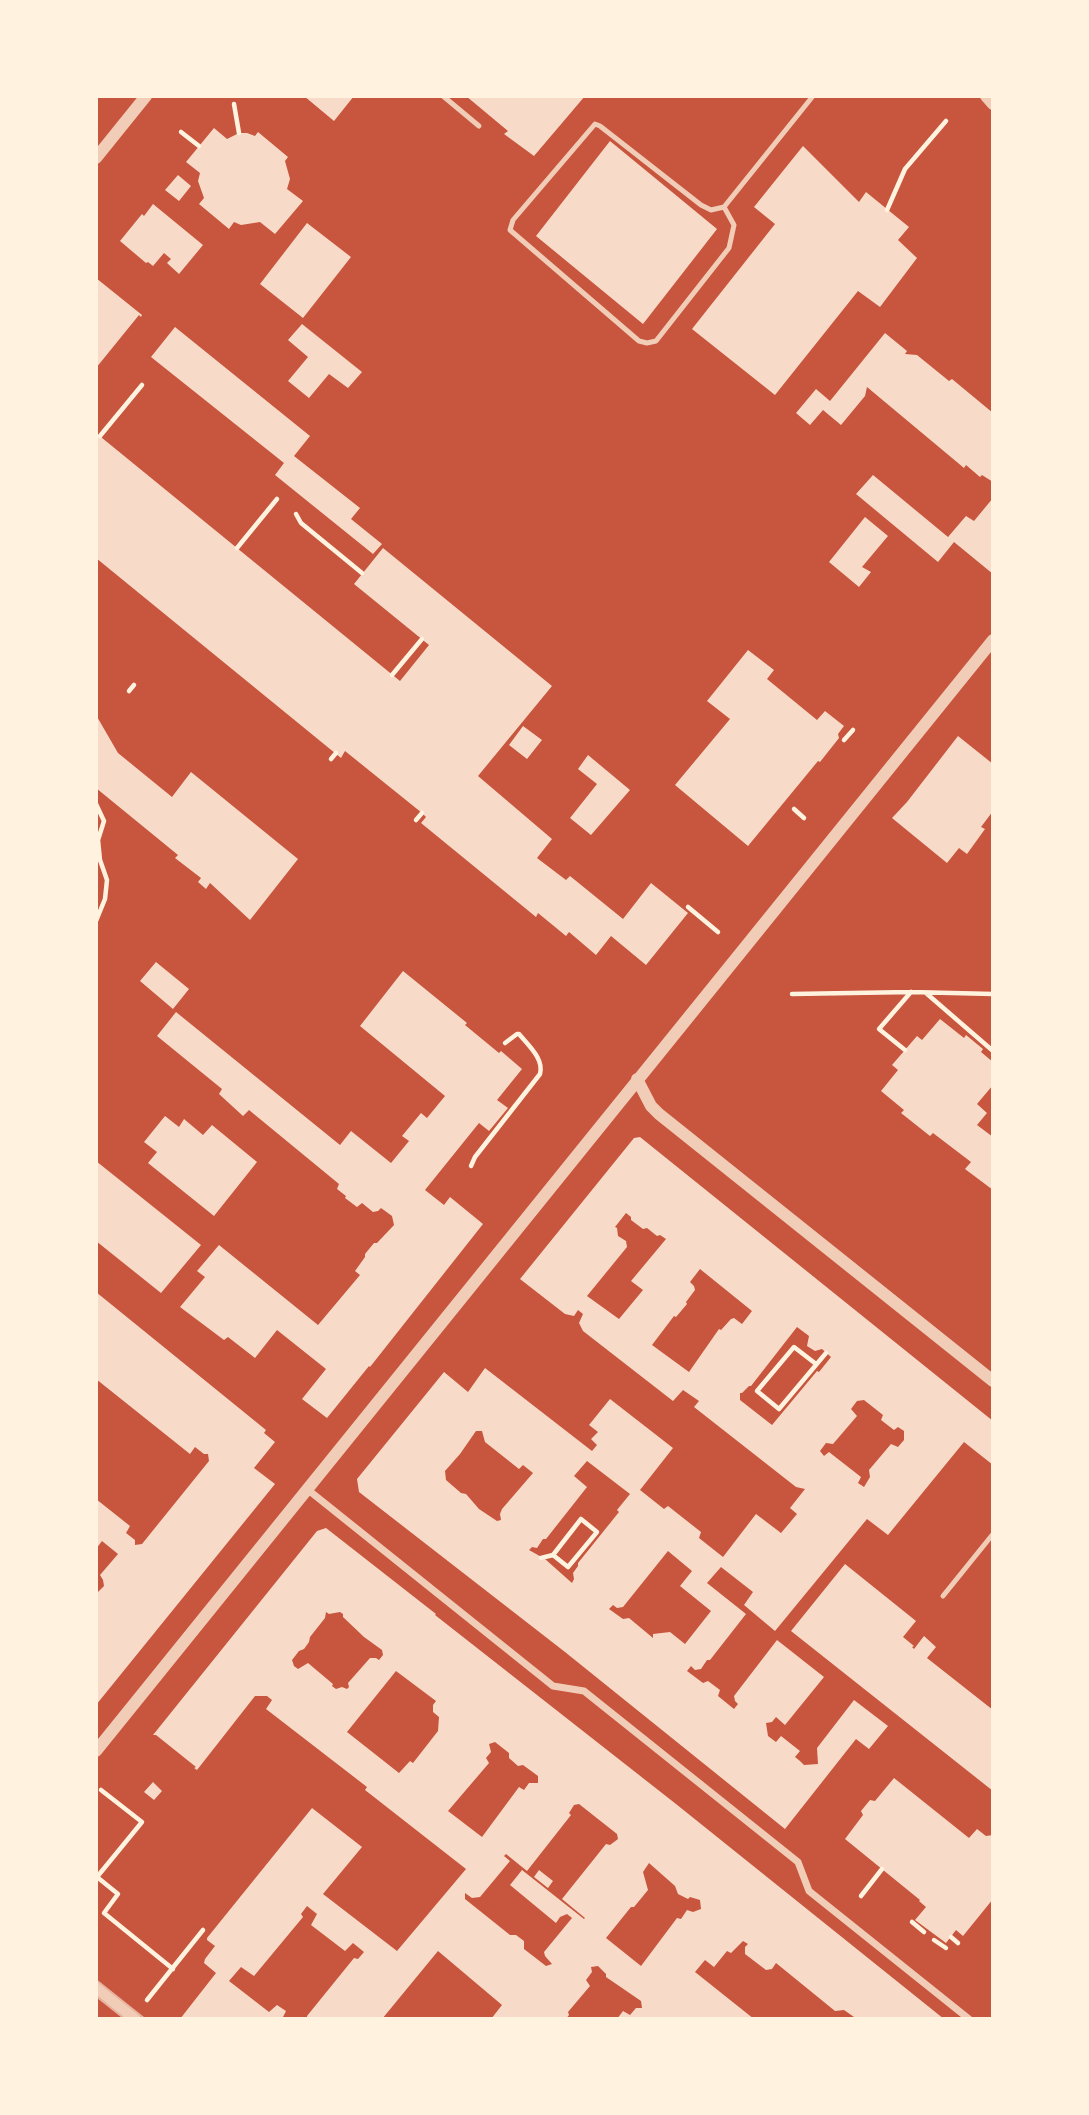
<!DOCTYPE html>
<style>
body{margin:0}
#map{position:relative;width:1089px;height:2115px;overflow:hidden;background:#c8553d;font-family:Mulish,sans-serif}
canvas{display:block}
.frame{position:absolute;inset:0;border:98px solid #fff3e0;pointer-events:none}
</style>
<div id="map">
<canvas width="1089" height="2115"></canvas>
<div class="frame"></div>
</div>
<script>
const c = document.querySelector('canvas').getContext('2d');
c.lineJoin = 'round';
function paint(path, color) { c.fillStyle = color; c.fill(path, 'evenodd'); }
function trace(path, color, width, dash) { c.strokeStyle = color; c.lineWidth = width; c.lineCap = dash ? 'butt' : 'round'; c.setLineDash(dash || []); c.stroke(path); }
paint(new Path2D(`
 M304,96H354L334,121Z
 M466,96H585L534,156L504,134L508,131Z
 M214,128L227,139L239,133H247L255,136L258,132L288,157L285,161L290,179L287,189L303,201L275,234L260,222L241,225L234,222L229,229L199,204L204,198L198,181L200,173L186,162Z
 M610,141L717,229L643,324L536,236Z
 M803,146L859,202L866,192L909,227L898,240L917,258L880,307L858,291L775,395L692,329L775,224L754,207Z
 M178,175L191,186L179,201L165,190Z
 M153,204L203,245L179,274L167,263L171,259L164,253L153,266L148,262L146,263L120,241L142,214L144,216Z
 M307,223L351,257L303,318L260,284Z
 M96,278L142,315L141,317L139,315L96,368Z
 M302,324L362,372L348,388L329,374L309,398L288,381L308,357L288,340Z
 M175,327L310,436L294,456L360,508L351,519L382,544L373,554L275,475L284,463L151,357Z
 M885,333L907,351L905,354L917,355L949,381L952,379L993,413V482L982,475L980,477L966,465L964,468L867,387L865,396L841,425L823,410L810,425L796,413L816,389L830,401Z
 M96,433L400,681L429,645L354,584L383,548L552,686L478,776L552,839L537,858L566,880L570,876L623,919L651,883L688,913L646,965L611,936L596,955L569,932L566,936L538,913L536,917L421,823L426,817L422,813L345,751L341,758L96,558Z
 M873,475L948,537L966,516L974,521L993,498V574L954,542L938,562L856,494Z
 M865,517L888,536L862,567L871,572L859,587L829,562Z
 M748,650L774,670L767,679L817,720L825,711L844,726L838,734L839,738L820,762L818,761L748,846L675,785L730,719L707,701Z
 M96,715L118,753L172,797L191,772L298,859L250,920L210,883L206,889L198,882L201,878L175,858L178,855L96,788Z
 M523,726L542,740L527,759L509,745Z
 M958,736L993,764V811L981,827L985,829L967,854L959,848L947,863L892,818L907,802Z
 M588,755L630,790L591,835L570,818L597,784L578,769Z
 M156,962L189,989L173,1009L140,981Z
 M403,971L467,1023L465,1025L499,1053L501,1051L522,1069L497,1100L508,1108L489,1131L479,1123L425,1190L444,1205L450,1197L483,1224L370,1367L369,1366L327,1418L302,1399L326,1369L277,1330L255,1358L228,1337L224,1340L180,1307L205,1277L197,1271L219,1245L318,1325L360,1275L355,1271L365,1257V1254L374,1243H377L394,1225L392,1216L381,1208L378,1211L373,1212L362,1203L357,1207L345,1198L346,1196L337,1189L339,1184L249,1110L243,1116L219,1094L222,1089L157,1036L176,1012L340,1145L351,1131L391,1163L409,1141L402,1136L421,1113L427,1118L445,1096L360,1026Z
 M940,1019L964,1038L966,1035L983,1049L981,1052L993,1062V1085L977,1104L987,1113L977,1125L993,1137V1190L965,1169L971,1162L933,1133L930,1136L901,1113L904,1110L881,1091L898,1070L892,1065L917,1036L922,1040Z
 M165,1116L179,1127L184,1119L203,1135L212,1125L257,1162L214,1216L148,1163L157,1152L144,1142Z
 M640,1137L993,1421V1465L964,1442L888,1535L867,1519L775,1631L744,1605L753,1592L721,1567L707,1583L746,1614L710,1660H707L701,1669L695,1670L691,1666L687,1671L703,1683L708,1681L720,1690L718,1696L734,1709L738,1704L735,1701L734,1696L777,1640L824,1677L785,1725L776,1717L772,1722L766,1723L768,1736L776,1742L781,1736L800,1751L795,1757L800,1761L804,1765L818,1764L817,1748L854,1700L888,1726L869,1749L856,1739L785,1829L565,1652L359,1492L357,1479L444,1372L468,1392L485,1368L592,1451L597,1445L591,1439L598,1432L589,1425L610,1399L673,1448L640,1490L664,1509L668,1506L701,1532L699,1538L723,1557L756,1514L781,1533L797,1514L790,1508L805,1489L796,1487L694,1407L699,1401L683,1390L673,1401L583,1331L579,1323L583,1314L578,1310L574,1316L565,1314L520,1279L634,1138ZM626,1213L631,1217V1220L643,1229L647,1228L657,1236L660,1235L666,1239L631,1281L643,1290L619,1319L587,1296L627,1247L626,1241L618,1236L617,1228L615,1227ZM700,1269L752,1311L742,1324L734,1318L731,1319L721,1330L719,1329L689,1372L652,1345L674,1316L676,1317L687,1304L686,1302L695,1290L694,1286L690,1282ZM797,1327L809,1336L807,1346L815,1351L822,1349L831,1357L819,1372L817,1371L772,1425L740,1400V1393H742L749,1386H751ZM864,1400L883,1415L881,1420L894,1430L898,1427L904,1431V1440L898,1447L891,1444L869,1470L870,1477L864,1487L858,1483L861,1477L829,1452L824,1456L820,1451L826,1443L833,1444L857,1416L851,1409L857,1401ZM476,1431H482L485,1442L519,1469L523,1465L533,1473L502,1509L500,1514L501,1520L497,1521L479,1509L466,1494L461,1493L446,1480L445,1471L460,1454ZM587,1461L630,1494L617,1510L619,1512L578,1563V1566L573,1573L574,1579L572,1583L545,1559L529,1550L532,1547L537,1548L543,1539H546L587,1487L574,1476ZM668,1551L692,1571L680,1586L711,1611L685,1644L670,1632L653,1634V1638L629,1618L623,1619L609,1609L613,1605L617,1608L623,1607Z
 M96,1161L201,1245L161,1293L96,1241Z
 M96,1292L266,1430L264,1433L275,1442L254,1468L275,1484L96,1705V1594L104,1586L103,1580L100,1575L118,1554L102,1541L96,1549V1499L130,1526L126,1533L135,1540V1545L142,1544L209,1461L208,1454H204L195,1447L190,1454L96,1379Z
 M326,1528L436,1614L435,1615L676,1804L944,2019H853L854,2017L844,2010L835,2011L776,1963L772,1969L766,1970L745,1954V1947L748,1944L743,1941L731,1953L727,1951L714,1967L705,1960L695,1972L754,2019H617L623,2011L630,2015L636,2008H642L641,2001L606,1977V1974L598,1966L591,1967L592,1972L586,1980L590,1986L568,2012L569,2015L566,2019H491L502,2005L438,1951L382,2019H307V2016L354,1958L358,1959L364,1952L353,1943L345,1951L311,1925L317,1914L307,1906L301,1914L303,1917L254,1976L241,1967L229,1981L269,2012L277,2005L286,2011L282,2019H180L216,1973L204,1963L205,1959L215,1946L207,1940V1938L312,1808L362,1847L323,1894L397,1951L466,1869L365,1790L367,1787L266,1709L272,1700L267,1696H255L197,1770L194,1768L196,1767L156,1735H153L317,1531ZM326,1612L329,1614L340,1612L343,1614V1617L364,1637L382,1650L383,1655L379,1660L376,1658H370L348,1683L349,1687L347,1689L342,1687L336,1689L332,1686L333,1684L308,1663L298,1669L294,1666L292,1660L299,1651L304,1649L309,1642L310,1637L325,1618ZM396,1671L436,1701L433,1705V1712L439,1717L438,1731L413,1763L410,1761L399,1773L347,1732ZM495,1742L509,1753V1758L518,1766L523,1765L538,1776V1783H529L524,1790L519,1787L482,1837L448,1811L489,1763L486,1758L491,1752L489,1744ZM579,1804L617,1834L618,1839L610,1845L606,1844L562,1899L585,1918L584,1919L522,1870L510,1885L556,1923L560,1917L567,1914L572,1918L544,1952L545,1956L552,1964L546,1966L524,1949V1941L516,1935H510L465,1899V1893L472,1898L480,1897L510,1861L504,1856L506,1854L527,1871L571,1815L569,1813L574,1805ZM649,1863L675,1886L678,1894L688,1899L690,1897L700,1900L701,1909L693,1912L687,1910L681,1919L677,1918L641,1966L606,1938L631,1907H634L648,1890L643,1872Z
 M845,1564L916,1621L903,1637L914,1646L912,1647L914,1649L924,1636L936,1647L927,1658L993,1710V1791L791,1631Z
 M894,1778L969,1838L977,1829L986,1836L993,1835V1899L963,1936L956,1930L946,1943L915,1920L926,1907L919,1901L920,1900L845,1839L863,1815L861,1811L870,1800L875,1801Z
 M153,1782L162,1791L154,1800L144,1792Z
 M539,1870L553,1881L548,1888L534,1877Z`), '#f7dbc8');
trace(new Path2D(`
 M234,104L239,133
 M181,132L199,146
 M887,210L905,169L946,121
 M100,436L142,385
 M296,514L301,523L362,573
 M237,548L277,499
 M392,675L422,639
 M129,691L134,685
 M844,740L853,730
 M331,759L336,753
 M96,804L104,821L98,840L100,860L107,880L105,899L96,921
 M794,809L804,818
 M416,820L422,813
 M688,907L718,932
 M926,993L993,1051
 M792,994L911,992L993,994
 M905,1050L879,1029L911,992
 M471,1166L475,1157L540,1074C544,1059 529,1046 519,1034H517L505,1043
 M816,1364L794,1347L757,1391L779,1409L826,1353
 M541,1558L553,1555L581,1519L597,1532L568,1567L553,1555
 M97,1877L118,1894L104,1913L173,1969
 M97,1877L142,1822L101,1790
 M861,1896L882,1869
 M912,1922L924,1932
 M951,1937L958,1943
 M934,1940L946,1948
 M147,2000L203,1930`), '#fff3e0', 4.5);
trace(new Path2D(`
 M443,96L479,126
 M724,207L734,225L729,248L656,341L647,343L639,341L510,230L513,220L595,124L600,126L701,205L711,210L724,207L813,96
 M943,1596L993,1534`), '#f1ccb7', 5);
trace(new Path2D(`
 M307,1489L553,1686L584,1691L798,1862L809,1891L969,2019`), '#f1ccb7', 7);
trace(new Path2D(`
 M986,96L993,104
 M96,158L146,96
 M637,1079L651,1106L659,1114L993,1381
 M96,1751L993,640
 M96,1987L135,2019`), '#f1ccb7', 12);
trace(new Path2D(`
 M96,1980L145,2019
 M96,1996L125,2019`), '#e9b49f', 2);
</script>
